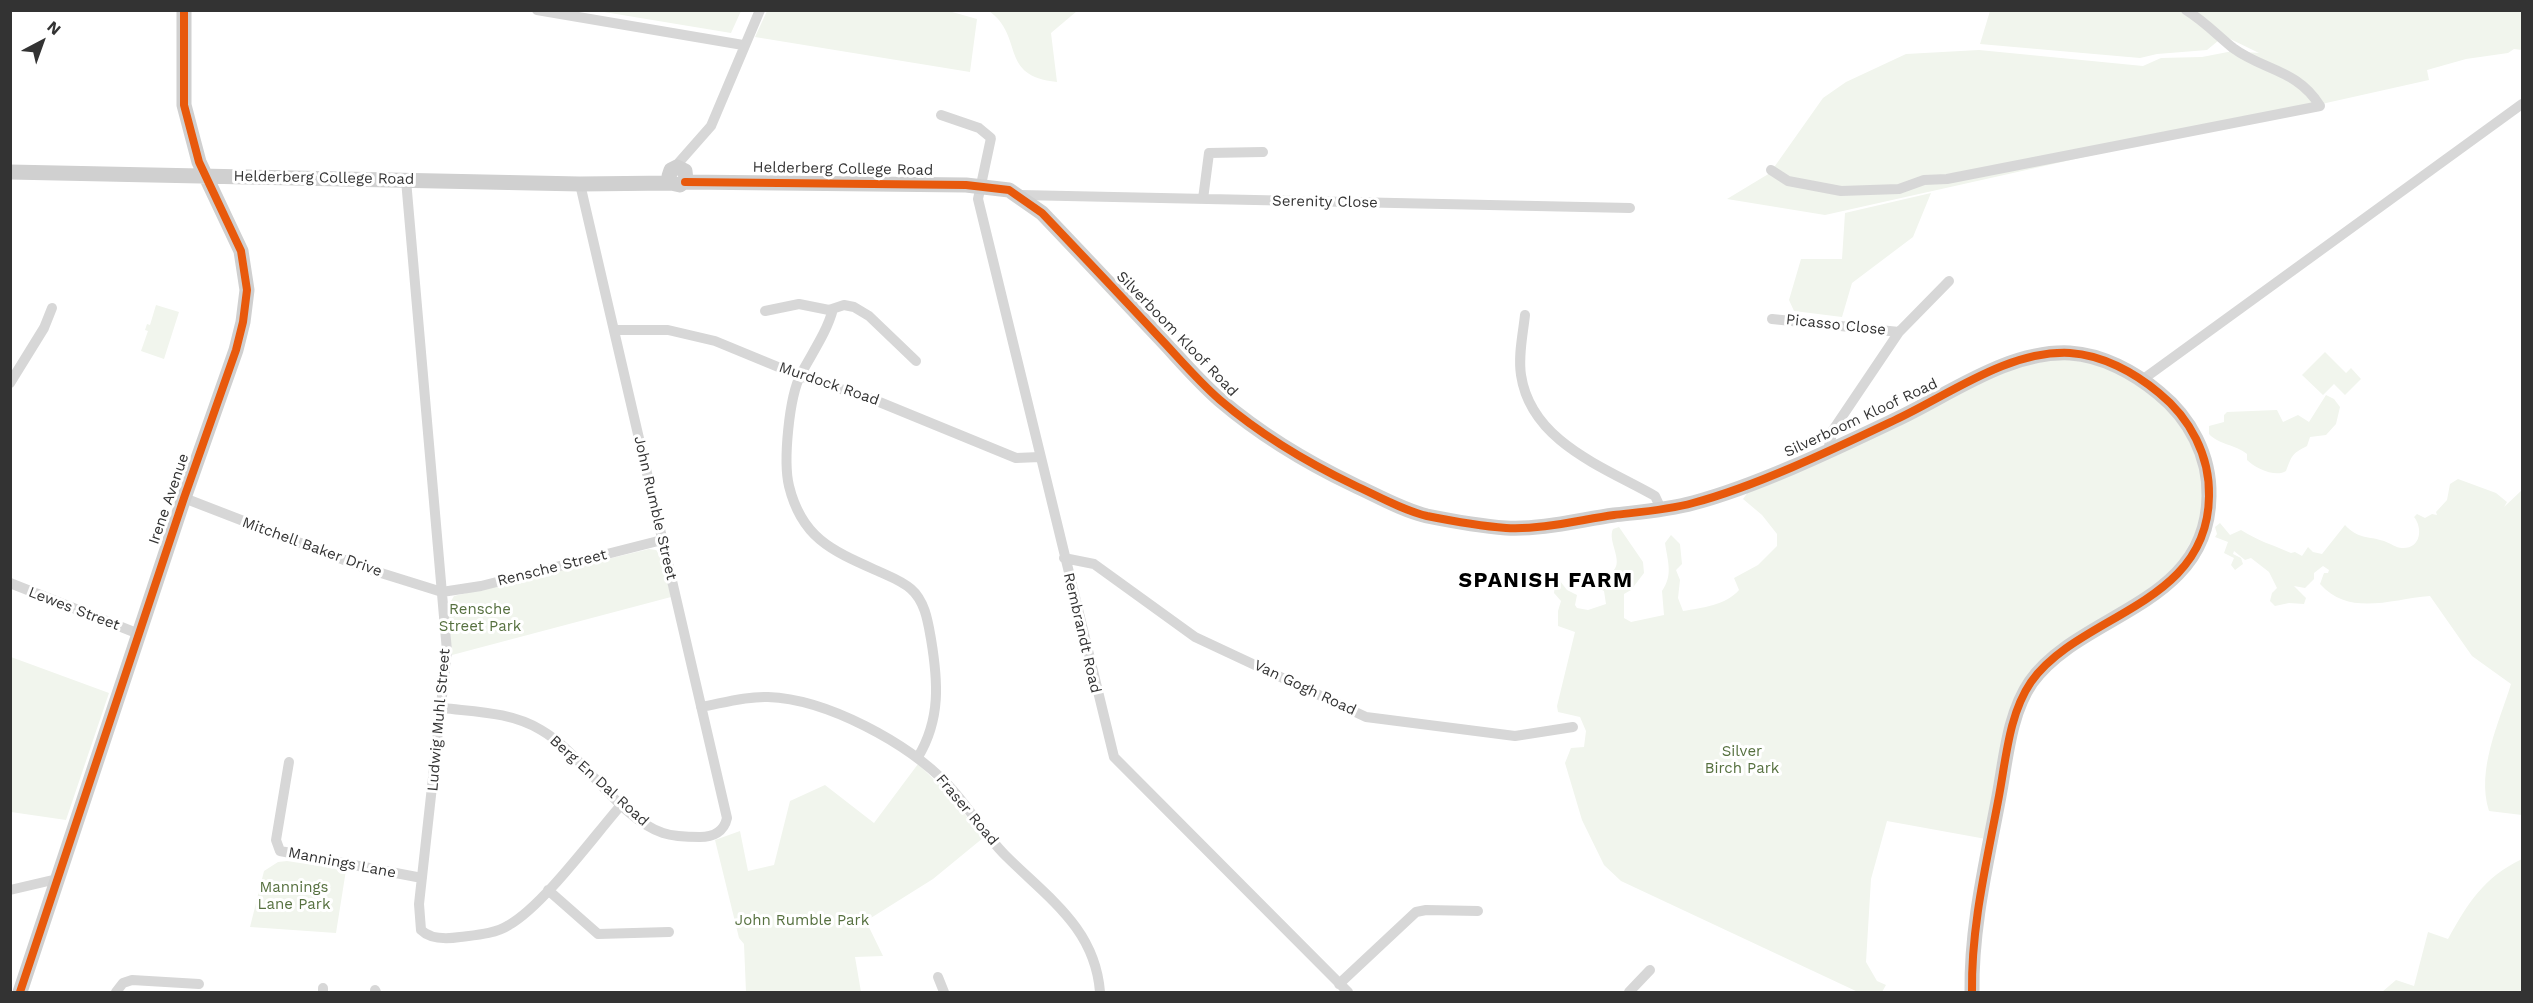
<!DOCTYPE html>
<style>
body{margin:0}
#map{position:relative;width:2533px;height:1003px;overflow:hidden;background:#fff;font-family:"Work Sans",sans-serif}
canvas{display:block}
.frame{position:absolute;inset:0;border:12px solid #333;pointer-events:none}
.north{position:absolute;left:12px;top:12px;width:60px;height:60px;-webkit-text-stroke:4px #fff;paint-order:stroke;rotate:41deg;font-size:16px;font-weight:700;line-height:24px;text-align:center;color:#333}
.north::after{content:'';display:block;margin:auto;width:21px;height:27px;background:#333;clip-path:polygon(50% 0,100% 100%,50% 72%,0 100%)}
</style>
<div id="map">
<canvas width="2533" height="1003"></canvas>
<div class="frame"></div>
<div class="north">N</div>
</div>
<script>
const c = document.querySelector('canvas').getContext('2d');
c.lineJoin = 'round';
function paint(path, color) { c.fillStyle = color; c.fill(path, 'evenodd'); }
function trace(path, color, width, dash) { c.strokeStyle = color; c.lineWidth = width; c.lineCap = dash ? 'butt' : 'round'; c.setLineDash(dash || []); c.stroke(path); }
function drawText(font, color, halo, rows, align = 'center') {
  c.font = font + ' "Work Sans",sans-serif'; c.lineWidth = 6; c.setLineDash([]); c.textBaseline = 'middle'; c.strokeStyle = halo; c.fillStyle = color; for (const [text, x, y, turn = 0] of rows) {
    c.save(); c.translate(x, y); c.rotate((+turn || 0) * Math.PI / 180); c.textAlign = isNaN(turn) ? turn : align; if (halo) c.strokeText(text, 0, 0); c.fillText(text, 0, 0); c.restore();
  }
}
paint(new Path2D(`
 M945,10L977,19L970,72L755,37L767,11Z
 M598,11H741L731,33Z
 M989,11H1077L1051,33L1057,82C998,76 1025,37 989,11Z
 M1990,11H2522V50L2514,49L2508,53L2466,59L2427,70L2429,80L1825,215L1727,199L1770,173L1823,98L1846,82L1906,54L1979,50L2143,66L2161,58L2202,57L2233,51L2259,53L2224,36L2207,50L2157,54L2140,58L1980,44Z
 M1931,193L1913,237L1852,283L1842,317L1794,311L1789,300L1801,259H1842L1845,213Z
 M156,305L179,312L164,359L141,351L148,331L145,330L147,324L150,325Z
 M2325,352L2346,373L2351,368L2361,379L2345,395L2334,384L2323,395L2302,375Z
 M2060,358L2095,364L2134,379L2177,417L2204,471L2200,525L2183,556L2165,577L2032,672L1986,839L1887,821L1871,879L1866,962L1877,981L1886,985L1882,992H1858L1621,881L1604,865L1582,820L1565,763L1571,748L1584,747L1586,731L1580,717L1558,712L1557,706L1575,632L1558,626V611L1561,601L1554,593L1555,584L1560,581L1567,590L1577,595L1575,605L1577,608L1588,610L1606,604L1604,591L1596,587L1590,578L1594,574C1600,572 1608,575 1613,571C1624,561 1607,541 1613,529L1619,527L1643,562L1644,573L1631,590L1624,594V618L1631,622L1664,615L1662,591C1673,575 1668,563 1665,543L1671,535L1680,544L1682,564L1676,570L1680,580L1678,598L1683,611C1702,608 1726,605 1739,590L1734,578L1758,565L1777,546V534L1762,515L1743,499L1750,489L2010,369Z
 M2326,395L2334,399L2340,407L2336,424L2326,435L2310,437L2307,446C2291,454 2292,456 2286,471C2276,478 2255,468 2247,460V454C2235,444 2219,445 2209,434V426L2224,422V415L2227,412L2277,410L2283,422L2298,415L2309,422Z
 M2458,479L2496,493L2507,502L2504,507L2522,490V815L2489,811C2476,770 2499,723 2511,684L2472,656L2430,596C2391,599 2350,617 2320,584L2324,573H2328L2329,570L2323,566L2314,573V579L2305,588L2294,586L2306,598L2304,604L2289,603L2275,606L2270,601L2272,593L2277,588L2269,572L2251,558L2245,560L2234,551L2233,554L2241,558L2243,564L2235,570L2231,565L2234,558L2224,553L2228,542L2215,537L2217,534L2215,527L2220,523L2230,535L2241,530C2258,541 2273,545 2291,553L2295,552L2302,556L2308,547L2313,552L2322,554L2345,525C2358,539 2368,536 2384,541C2390,543 2396,548 2402,548C2421,549 2423,528 2414,517L2417,514L2425,518L2432,514L2437,515L2436,512L2447,500L2450,484Z
 M649,549L656,550L661,555L671,597L452,655L448,606L454,596Z
 M11,657L109,693L66,820L11,812Z
 M918,764L951,796L983,838L933,879L866,921L883,956L855,957L861,992H746L744,944L739,938L715,840L740,831L748,871L774,865L790,801L825,785L874,823Z
 M2522,859V992H2382L2396,980L2414,986L2428,932L2448,939C2468,903 2484,877 2522,859Z
 M287,861L346,870L336,933L250,927L264,871L278,862Z`), '#f1f5ed');
trace(new Path2D(`
 M537,10L743,45
 M941,115L979,128L991,138L978,199L1114,757L1348,992
 M674,168L711,126L760,10
 M1771,170L1788,181L1841,191L1899,189L1924,180L1947,179L2320,106C2297,69 2264,71 2233,48C2217,35 2204,21 2186,10
 M406,180L447,651L419,904L421,930C431,940 447,939 460,937C476,935 495,934 509,925C543,906 594,836 622,804
 M1020,195L1630,208
 M1203,199L1209,153L1263,152
 M833,309C827,332 812,353 801,374C789,397 783,461 789,486C802,539 833,551 880,572C891,577 902,581 911,589C925,601 928,622 931,639C938,681 941,719 918,757
 M765,311L799,304L829,310L844,305L854,307L869,316L916,361
 M1525,315C1523,334 1518,355 1521,375C1531,442 1604,467 1655,496L1661,509
 M1772,319L1899,332
 M614,330H668L715,341L800,376L872,399L1016,458L1040,457
 M2142,380L2522,104
 M10,383L44,328L52,308
 M1828,450L1833,430L1899,332L1949,281
 M184,498L365,568L442,592L481,586L662,540
 M1064,558L1094,564L1195,637L1366,717L1515,736L1573,727
 M10,583L139,634
 M701,707C723,703 746,696 768,697C827,699 908,743 948,785C969,807 984,834 1005,855C1048,898 1095,928 1100,992
 M443,708C476,712 511,712 541,730C583,754 618,818 663,833C675,837 688,837 700,837C713,837 724,832 727,818L580,184
 M289,762L276,840L280,851L422,878
 M10,890L57,879
 M548,890L598,934L669,932
 M938,977L944,992
 M1339,984L1416,912L1426,910L1478,911
 M375,990L376,992
 M116,992L123,983L132,980L199,984
 M323,992V988
 M1629,992L1650,970`), '#d7d7d7', 10);
trace(new Path2D(`
 M10,172L580,184L671,183L680,185L686,180L685,171L677,167L671,170L669,176L671,183
 M685,182L966,185L1009,190L1042,213C1081,254 1120,295 1158,336C1178,357 1198,381 1220,400C1261,435 1306,462 1354,485C1378,496 1402,510 1427,516C1452,521 1480,526 1506,528C1541,530 1579,520 1614,515C1640,512 1668,510 1693,503C1757,486 1834,449 1895,420C1949,395 2008,350 2070,353C2102,355 2134,372 2159,393C2190,418 2210,456 2209,496C2208,606 2080,613 2031,682C2009,714 2006,759 1999,796C1987,861 1971,926 1972,992
 M20,992L184,498L236,350L243,322L247,290L241,251L199,162L184,105V10`), '#d0d0d0', 15);
trace(new Path2D(`
 M685,182L966,185L1009,190L1042,213C1081,254 1120,295 1158,336C1178,357 1198,381 1220,400C1261,435 1306,462 1354,485C1378,496 1402,510 1427,516C1452,521 1480,526 1506,528C1541,530 1579,520 1614,515C1640,512 1668,510 1693,503C1757,486 1834,449 1895,420C1949,395 2008,350 2070,353C2102,355 2134,372 2159,393C2190,418 2210,456 2209,496C2208,606 2080,613 2031,682C2009,714 2006,759 1999,796C1987,861 1971,926 1972,992
 M20,992L184,498L236,350L243,322L247,290L241,251L199,162L184,105V10`), '#e8590c', 8);
drawText('15px', '#333', '#fff', [
 ["Helderberg College Road",843,169,1],
 ["Helderberg College Road",324,178,1],
 ["Serenity Close",1325,202,1],
 ["Picasso Close",1836,325,6],
 ["Silverboom Kloof Road",1177,334,46],
 ["Murdock Road",829,384,19],
 ["Silverboom Kloof Road",1861,418,-25],
 ["Irene Avenue",169,499,-71],
 ["John Rumble Street",655,508,77],
 ["Mitchell Baker Drive",312,547,20],
 ["Rensche Street",552,568,-14],
 ["Lewes Street",74,609,21],
 ["Rembrandt Road",1082,633,77],
 ["Van Gogh Road",1305,688,25],
 ["Ludwig Muhl Street",439,720,-85],
 ["Berg En Dal Road",599,781,42],
 ["Fraser Road",967,810,50],
 ["Mannings Lane",342,863,11]
]);
drawText('15px', '#56703f', '#fff', [
 ["Rensche",480,610],
 ["Street Park",480,627],
 ["Silver",1742,752],
 ["Birch Park",1742,769],
 ["Mannings",294,888],
 ["Lane Park",294,905],
 ["John Rumble Park",802,921]
]);
c.letterSpacing = '1.5px';
drawText('bold 21px', '#000', '#fff', [
 ["SPANISH FARM",1546,581]
]);
c.letterSpacing = '0px';
</script>
